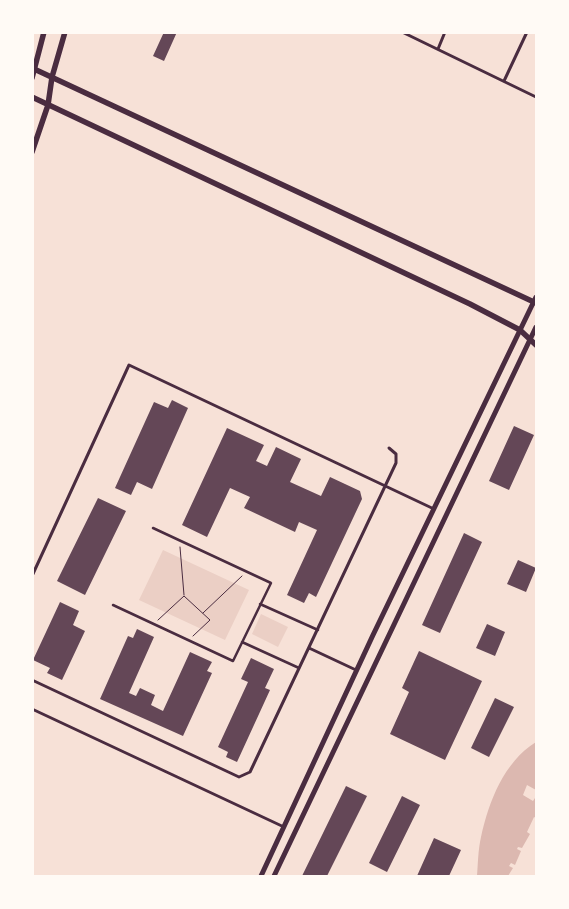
<!DOCTYPE html>
<style>
body{margin:0}
#map{position:relative;width:569px;height:909px;overflow:hidden;background:#f7e1d7;font-family:"Times New Roman",serif}
canvas{display:block}
.frame{position:absolute;inset:0;border:34px solid #fffaf5;pointer-events:none}
</style>
<div id="map">
<canvas width="569" height="909"></canvas>
<div class="frame"></div>
</div>
<script>
const c = document.querySelector('canvas').getContext('2d');
c.lineJoin = 'round';
function paint(path, color) { c.fillStyle = color; c.fill(path, 'evenodd'); }
function trace(path, color, width, dash) { c.strokeStyle = color; c.lineWidth = width; c.lineCap = dash ? 'butt' : 'round'; c.setLineDash(dash || []); c.stroke(path); }
paint(new Path2D(`
 M163,550L249,590L225,640L139,600Z
 M261,614L288,627L278,647L252,634Z`), '#ebcfc5');
paint(new Path2D(`
 M536,742V790L527,785L523,795L533,801L535,798L536,799V818L534,817L527,832L530,834L522,848L518,847L517,849L521,851L515,865L511,863L509,866L513,868L508,876H477C478,864 478,850 481,837C489,801 504,762 536,742Z`), '#dcb8b0');
paint(new Path2D(`
 M164,32H177L164,61L153,56Z
 M172,400L188,408L152,489L137,482L131,495L115,488L154,402L168,408Z
 M514,426L534,435L509,490L489,481Z
 M227,428L264,445L256,461L267,466L276,447L301,459L290,482L321,496L330,477L360,491L362,499L316,597L309,593L304,603L287,595L317,530L299,522L295,532L244,508L250,497L230,488L207,537L182,525Z
 M98,498L126,511L85,595L57,581Z
 M464,533L482,542L440,633L422,625Z
 M518,560L536,568L526,592L507,584Z
 M60,602L79,611L73,625L85,631L62,680L47,673L50,668L33,660Z
 M487,624L505,632L495,656L476,648Z
 M137,629L154,637L129,693L136,696L140,688L155,695L151,705L163,711L190,652L212,662L207,671L212,673L183,736L100,699L128,636L133,638Z
 M419,651L482,681L445,760L390,734L409,692L402,688Z
 M251,658L274,669L265,688L270,690L237,762L226,757L228,752L218,747L248,682L241,679Z
 M495,698L514,707L489,757L471,748Z
 M346,786L367,796L327,876H302Z
 M402,796L420,805L387,872L369,863Z
 M434,838L461,850L449,876H417Z`), '#644757');
trace(new Path2D(`
 M180,547L184,595
 M203,613L242,576
 M158,620L184,596L210,620L193,636`), '#4a2c40', 1);
trace(new Path2D(`
 M260,604L318,630
 M113,605L233,661L271,583L153,528
 M242,642L299,668`), '#4a2c40', 2.5);
trace(new Path2D(`
 M402,32L536,97
 M438,49L445,32
 M504,81L527,32
 M32,576L129,365L434,509
 M309,648L356,670
 M32,680L239,777L250,772L396,463V454L389,448
 M32,709L284,827`), '#4a2c40', 3);
trace(new Path2D(`
 M261,876L373,635L536,297
 M274,876L536,327`), '#4a2c40', 5);
trace(new Path2D(`
 M32,68L536,303
 M32,97L470,304L520,330L536,345
 M32,152L48,105L52,77L65,32`), '#4a2c40', 5.5);
trace(new Path2D(`
 M32,78L44,32`), '#4a2c40', 5.5);
</script>
